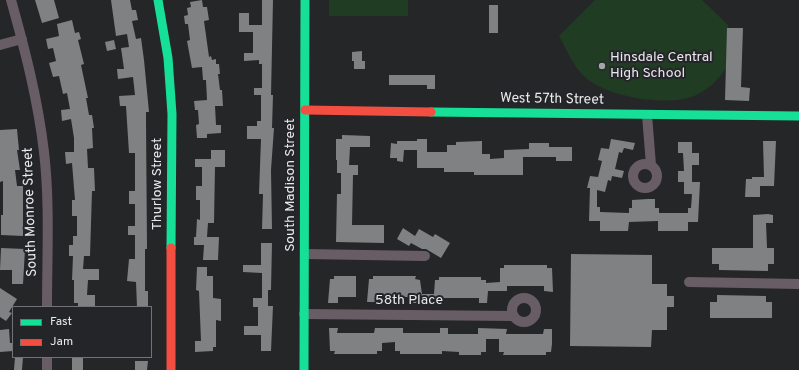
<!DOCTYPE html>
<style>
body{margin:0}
#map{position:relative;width:799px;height:370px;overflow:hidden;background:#252628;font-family:Overpass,sans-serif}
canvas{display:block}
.legend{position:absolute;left:12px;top:306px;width:140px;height:52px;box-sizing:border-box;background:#242529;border:1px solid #737377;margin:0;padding:5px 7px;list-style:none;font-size:12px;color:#e9e9ec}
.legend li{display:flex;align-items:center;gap:8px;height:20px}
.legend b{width:20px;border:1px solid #737377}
</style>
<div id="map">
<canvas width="799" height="370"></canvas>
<ul class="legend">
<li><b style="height:5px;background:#16e098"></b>Fast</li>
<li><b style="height:5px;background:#f24e42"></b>Jam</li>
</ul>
</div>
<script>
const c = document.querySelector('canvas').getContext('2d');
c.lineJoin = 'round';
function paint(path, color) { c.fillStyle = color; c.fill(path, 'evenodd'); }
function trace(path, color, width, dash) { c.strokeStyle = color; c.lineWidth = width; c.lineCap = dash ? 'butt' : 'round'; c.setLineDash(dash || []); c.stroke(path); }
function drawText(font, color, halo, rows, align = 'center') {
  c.font = font + ' Overpass,sans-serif'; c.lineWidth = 4; c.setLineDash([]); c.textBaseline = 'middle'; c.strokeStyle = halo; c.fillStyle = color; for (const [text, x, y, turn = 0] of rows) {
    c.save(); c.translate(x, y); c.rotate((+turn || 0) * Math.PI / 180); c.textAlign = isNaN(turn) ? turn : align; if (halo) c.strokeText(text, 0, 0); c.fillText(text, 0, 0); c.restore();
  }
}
paint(new Path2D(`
 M329,0H408V16H329Z
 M595,0H702L728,25C726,36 730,60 726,68C719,80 706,91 694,96C666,107 607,97 585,77C573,67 567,50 559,36Z`), '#203d24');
paint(new Path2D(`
 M35,0H54L59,18L42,23Z
 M111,0H130L132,10H136L138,20L132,21L136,39L141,38L144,60L149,112H146V121L147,249H145V291H148V307H137L136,282L127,281L129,259H135V235H128V226H135V204H129V191H135V153H129L126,106H120L119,96L135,95L133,77L118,79L117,69H124L121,48L129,47L127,34L116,36Z
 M202,0L203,7H207L209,20L204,21L209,57L211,56L212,60L216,59V64H219L220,74H218L220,90H222L223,106H215L216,125H221V133L207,134V138H197L196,125L199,124L198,110H195L194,101L207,100L206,80H203L202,67L192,68L187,41L190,40L188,24H185L184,16L188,15L187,8L191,7L190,2Z
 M262,0H273L271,95H273L272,128H274L271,170L272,229H262L263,194H259L261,139H247V126H257V121H261V95H254V88H262V64H259V60L244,61V53H253V32H239V13H249V25H262Z
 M489,5H498V33H489Z
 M72,20L75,33L79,32L81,39L78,40L84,64L81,65L88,98H86L89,115H92L94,128H92L93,148L87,149L88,168H94L95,191H92L90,256H84L83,269H99V280H88L87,295H95V307H78V303H74V280H72L73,256H69V245H73V236H77V216H72V200H75L72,163L66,164L65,152H74V138L71,119L62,121L61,110L70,109L67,93L63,94L59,76L53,77L49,63L56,61L53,48L48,49L46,39L59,36L57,24Z
 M727,28H743L741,87L750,88L749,101L725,100Z
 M114,40L116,49L107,51L105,42Z
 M362,51V61H365V69H354V61H352V52Z
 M389,75H435V89H427V85H389Z
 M17,129L19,150H17L20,170H15L17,186H23V236L1,235V215H3V181L0,182V130Z
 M342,135L370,136V147H350L349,165H358V175H353L352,225H384V243L336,242L337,194H341V173H337V160H336V139H342Z
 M417,139H427V152H447V145H456V142L482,141V154H490V159L504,158V150L529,149V143H549V147H572V161H556V157H523V175H474V172H444V168H417V150H404L403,162L397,161V158H390L391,143L397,144V141H417Z
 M611,139L635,143L633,150L624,148L622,153L619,152L615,169L624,171L622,178L612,176L611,181L608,180L605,192L597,190V207H600V212L629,213V208H632V200L648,199H655V208H659V213H688V208H691L692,194H684V182H678V171H684L683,153H678V142H692V153H699V165H692V182H700L698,222H688V231H658V221L629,222L628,231H600V221H589L590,188H587L590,176L598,177L602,161L598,160L601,148L609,149Z
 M763,141H776L774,186H760V197H745L746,179H752V177H764Z
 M211,150H225V167H215L214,223H208L207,237H219L218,260H203L204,245H194V237H196L197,219L200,220V200H196V186H202V167H195V159H211Z
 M768,214L773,215V223H766L767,248H774V264H768V271L719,270V264H712V248H753V215Z
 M403,228L415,236L419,229L433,237L435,234L450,243L441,258L426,249H422L411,243L409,246L397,239Z
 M261,243H272L271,290H268V306H273L271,351H261V335H244V326H258V307H253V298H262V273L243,272V265H261Z
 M1,248L25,249L23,284H12V270H0Z
 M571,254L652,255V284H667V296H674V307H667V330H652L651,347L570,346Z
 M504,265H547V268H552L553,292L544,291V286H507V291H488L487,303H479V298H442V303H413V297H376V302H367L369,279H373V276H416L415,279L420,280L422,294H434L435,280H439V277H481V280H486V283L500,282V268H504Z
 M197,267H207V276H213V298L221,299V321L216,320V347H213V351L195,352V341H201L199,291L196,290Z
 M334,276H356V297H338V303H328L330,279H334Z
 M0,288L17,299L9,312L12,313L6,321L0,317Z
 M717,295L766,296V302H772V318H710V302H717Z
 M329,328H338L337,333H374L375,328H403V333H440V328H448V334H478V328L507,329L506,334H543L544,329H552V344L551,352H546V355H503L504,352H499V339H486V352H481V355H459V352L442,351V354H400V351H395V342L382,343V351H377V354H334L335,351H330Z
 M9,329L10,343H13V351L0,352V330Z
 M15,357H23L22,370H14Z
 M72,357H83V370H72Z
 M135,361H148L147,370H135Z`), '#808183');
trace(new Path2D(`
 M11,0C25,50 38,100 44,152C50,203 47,255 47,307
 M0,45L22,39
 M647,115L651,165
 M633 176a12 12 0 1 1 24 0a12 12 0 1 1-24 0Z
 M305,254L425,256
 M689,282L799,284
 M512 310a12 12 0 1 1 24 0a12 12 0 1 1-24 0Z
 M304,314L514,316
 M47,370V357`), '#685d64', 10);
trace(new Path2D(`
 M158,0L168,58L172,114L171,248
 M431,112L799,116
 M304,370L305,0`), '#16e098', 9);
trace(new Path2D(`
 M305,110L431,112
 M171,370V248`), '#f24e42', 9);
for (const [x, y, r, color] of [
 [602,66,4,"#a4a5a7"]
]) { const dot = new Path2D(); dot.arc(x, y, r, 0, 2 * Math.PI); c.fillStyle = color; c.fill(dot); trace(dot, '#242529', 1.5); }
drawText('14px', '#e9e9ec', '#242529', [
 ["Hinsdale Central",610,58],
 ["High School",610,74]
], 'left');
drawText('14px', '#e9e9ec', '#242529', [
 ["West 57th Street",552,100,1],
 ["Thurlow Street",158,184,-90],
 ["South Madison Street",291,185,-90],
 ["South Monroe Street",31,212,-92],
 ["58th Place",409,301]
]);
</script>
